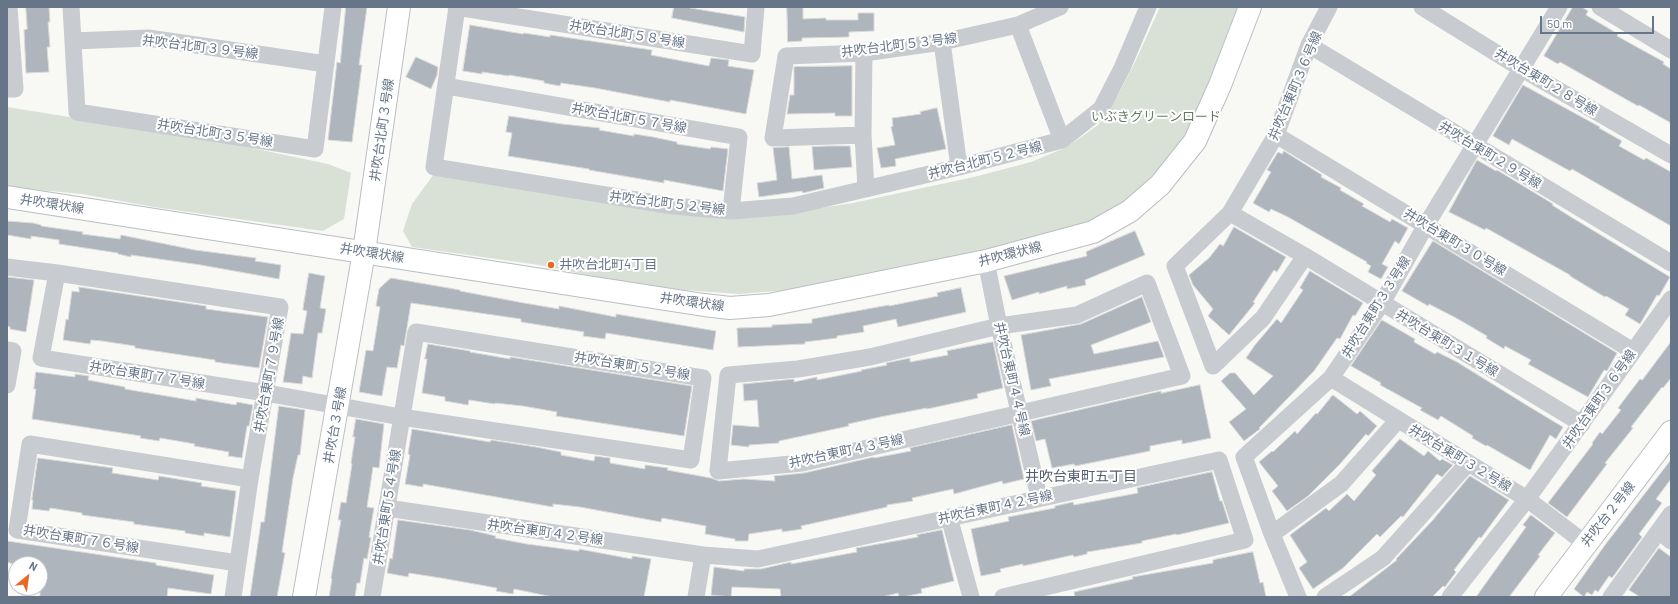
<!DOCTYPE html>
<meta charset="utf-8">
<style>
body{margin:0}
#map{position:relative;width:1678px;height:604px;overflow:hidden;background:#f8f8f5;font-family:Barlow,sans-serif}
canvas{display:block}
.frame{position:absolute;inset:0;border:8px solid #667588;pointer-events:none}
.north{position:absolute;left:8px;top:556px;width:40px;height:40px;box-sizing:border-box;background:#fff;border:1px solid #c2c8cf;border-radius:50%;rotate:29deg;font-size:11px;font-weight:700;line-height:16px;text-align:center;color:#667588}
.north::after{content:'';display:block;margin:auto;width:14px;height:18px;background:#ea6824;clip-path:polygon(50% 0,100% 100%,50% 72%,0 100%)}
.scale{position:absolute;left:1540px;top:16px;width:114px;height:18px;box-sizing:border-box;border:2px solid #667588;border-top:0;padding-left:5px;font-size:12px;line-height:14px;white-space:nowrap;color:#667588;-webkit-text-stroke:3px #fff;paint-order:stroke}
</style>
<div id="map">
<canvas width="1678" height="604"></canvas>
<div class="frame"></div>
<div class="north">N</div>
<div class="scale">50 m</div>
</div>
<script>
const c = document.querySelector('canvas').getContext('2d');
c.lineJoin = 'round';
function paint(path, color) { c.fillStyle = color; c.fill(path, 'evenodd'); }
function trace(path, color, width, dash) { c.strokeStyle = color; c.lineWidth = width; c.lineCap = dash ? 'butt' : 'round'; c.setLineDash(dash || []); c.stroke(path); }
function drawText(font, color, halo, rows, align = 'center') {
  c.font = font + ' Barlow,"Noto Sans JP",sans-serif'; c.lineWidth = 4; c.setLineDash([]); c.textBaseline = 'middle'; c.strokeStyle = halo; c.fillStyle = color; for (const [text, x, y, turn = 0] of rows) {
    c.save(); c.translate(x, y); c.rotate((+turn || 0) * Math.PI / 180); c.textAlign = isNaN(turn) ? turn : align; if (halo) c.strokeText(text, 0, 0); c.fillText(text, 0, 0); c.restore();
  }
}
paint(new Path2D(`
 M1160,7H1240L1195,141L1146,187L1091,222L1016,247L801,289L739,294L645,287L539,265L412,247L403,231L412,204L434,174L774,215L853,203L974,177L1031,162L1067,147L1098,125L1119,93L1136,60Z
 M7,107L218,141L328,164L351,173L344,219L323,231L154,207L82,194L7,187Z`), '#d9e0d6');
const building = new Path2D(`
 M26,7H49L50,22H48L50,47H47L49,72L26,73L24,30L27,29Z
 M346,7H367L359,65H362L352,142L328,140L337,62L340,63Z
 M674,7H691L690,8L745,17L744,32L672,18Z
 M787,7H803V19L826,18V20H858V13H874V31L849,32V37L802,38V41L788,42Z
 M1573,7H1582L1588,11L1586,15L1618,34L1617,36L1664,62L1663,64L1671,69V123L1639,105L1638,106L1560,62L1558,64L1544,56Z
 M470,25L523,34L524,33L550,37V35L652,50L651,55L709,66L711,58L729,60L728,66L754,70L746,114L670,100V102L648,98L595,88L561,83L560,86L544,83V81L509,75V76L482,72V74L463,71Z
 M416,57L438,67L437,75L431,89L406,77Z
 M852,66V116H835V113L787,114L790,95H794V67Z
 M1523,85L1600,127L1599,128L1622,141L1619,146L1644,160L1646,158L1671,172V226L1572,169L1570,171L1512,139L1509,145L1493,136Z
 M937,108L946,149L895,159L896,166L881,168L877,148L895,145L891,127L893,126L892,118L921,114L920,112Z
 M509,116L562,124L600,128L599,130L634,136V134L653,137L677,142V144L710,149L711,147L728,149L723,191L664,180V183L589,170V169L508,156L512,133L506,132Z
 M827,146H850L852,167L814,170L812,147Z
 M789,147L792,179L822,175L824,188L803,193L802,191L759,197L757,183L777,180L773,148Z
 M1284,151L1322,175L1321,177L1341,188L1340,190L1364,204L1362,206L1390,222L1392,219L1408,228L1399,244L1395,241L1382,264L1388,267L1381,279L1368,272L1371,266L1366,263L1367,262L1288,217L1271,209L1269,212L1253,203L1271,172L1267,170L1278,152L1282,154Z
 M1477,160L1496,171L1497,170L1553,204L1552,205L1571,217L1670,277L1659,296L1657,295L1640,324L1625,315L1629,309L1606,296L1605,297L1598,293L1570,276V275L1486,228L1485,230L1449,212Z
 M7,221L33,223L41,225V226L83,232L82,234L120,239L121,235L195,250L256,258L255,261L281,265L279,279L201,265L131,255V257L118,254V253L59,244V240L31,236V239L7,235Z
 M1234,227L1286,257L1277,272L1274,270L1253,302L1255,303L1229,335L1208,316L1213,309L1193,285L1189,275L1209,258L1220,244L1223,246Z
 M1135,231L1145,255L1085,280L1086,285L1067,289V286L1039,294V292L1012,300L1004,276L1087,256L1086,252Z
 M1433,241L1617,353L1607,371L1604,370L1588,397L1528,364L1531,360L1505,346L1504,349L1486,338L1487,336L1458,319L1429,304L1428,306L1402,291Z
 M1310,271L1363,303L1355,316L1353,315L1340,339L1337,338L1314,371L1259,428L1260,429L1244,441L1229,422L1246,409L1221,381L1230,373H1235L1254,395L1273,376L1246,358L1255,345L1277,319L1281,323L1303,290L1300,288Z
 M309,273L325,276L320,308L326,309L322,333H318L312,378L303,376L302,384L283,382L291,333L303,334L307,311L303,310Z
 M7,277L34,280L26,332L10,329V327L7,326Z
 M391,278L460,290V291L524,303L559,309V306L616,317V314L716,331L713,350L606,333L605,339L583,336L584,332L521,322V319L411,303L404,346L401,345L397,368L387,367L382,396L359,392L366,350L373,351L380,307L376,306L379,289Z
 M79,287L179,302L206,306V309L268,317L259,368L215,362V360L135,348V346L102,341L91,340L90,344L63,340L66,319L68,320L72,291L79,292Z
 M961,288L966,312L898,327L896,319L863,326L864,332L837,336V338L805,342V344L738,347L737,328L772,327V325L812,323V319L889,305V306L938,296L937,293Z
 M1142,297L1151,322L1091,345L1094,354L1158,341L1164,357L1049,379L1051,386L1031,390L1021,335L1081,324Z
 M1382,320L1415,339L1414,342L1435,354L1437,352L1457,362L1528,406L1563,427L1556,439L1550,435L1530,470L1487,445L1486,446L1472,438L1473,436L1441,416L1438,420L1420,410L1422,408L1380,385L1381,383L1351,366Z
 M993,342L1003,388L977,394L978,398L927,409V408L880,417L848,424L849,426L779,441V443L749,445V447L731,445L733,425L759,427L757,400L744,401L743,384L794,379V382L817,377V380L862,371L861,370L887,365L886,363L910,358V362L948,355L947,351Z
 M1671,342V378L1663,388L1662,387L1631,427L1633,428L1605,463L1607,464L1567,517L1548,503L1593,444L1592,443L1600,432L1602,434L1621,410L1618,408L1627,396L1640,379L1642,380Z
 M428,344L470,351V352L510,359V357L692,386L684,436L556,416L557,412L523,406L495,403V404L469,400L468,405L445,401V397L422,393L427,359H425Z
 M36,372L75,377V374L89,376L88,380L125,387V389L196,401V398L236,405L237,402L253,405L249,426H247L242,458L228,456L229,452L194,446L195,444L160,438L159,441L140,438L141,436L32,419L36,389H34Z
 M1200,385L1211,438L1182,444V440L1150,446V451L1075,466L1074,464L1052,468L1045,439L1036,441L1031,421L1161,391V393Z
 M1333,395L1357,414L1360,411L1377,426L1368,436L1366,434L1340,464L1308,496L1287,511L1272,491L1278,486L1259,462L1272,451L1273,452L1295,431L1297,434L1316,413L1317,414Z
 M279,406L305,410L300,455H298L293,478L282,552L285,553L277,597H250L261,522H264Z
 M356,419L384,424L379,468L373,467L367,507L374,508L369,537L371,538L367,559L364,558L360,583H357L355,597H329L332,579L331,578L341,520H338L341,502L346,503L352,464L351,463L355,437H353Z
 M1012,425L1024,479L1003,484L1002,481L954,494L953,489L912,498L913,501L887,505V507L801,526L802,529L782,532V529L749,534L748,541H735V539L705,534L706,526L662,518L661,522L580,507L553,504V507L423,484V487L405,484L410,455L408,454L412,429L490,442L491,440L536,447L561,452V455L594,461L595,456L602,457L610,458V463L645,469V465L668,468L667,470L711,478L719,481L744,479L775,481L774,476L804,473L874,457V458L911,451L910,448Z
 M1400,439L1424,456L1428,451L1440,461L1442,459L1453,465L1442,477L1437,474L1403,517L1401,516L1380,537L1377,534L1343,568L1313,589L1299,568L1307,562L1290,535L1326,508L1329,511L1347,494L1354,501L1376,475L1372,471Z
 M38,458L113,468L112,473L158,480L159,476L202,483L201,486L236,491L230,537L204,533V536L185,533V531L134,524V522L82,515V513L50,508L49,511L32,509L33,500H32Z
 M1671,460V479L1656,499L1662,503L1639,534L1642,537L1612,578L1609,576L1598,592L1595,590L1592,595L1587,592L1584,597L1574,589L1605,545Z
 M1212,472L1220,501H1222L1229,523L1177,535L1176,534L1142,541V543L1087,552V554L1074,557L1073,555L1023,566V564L1000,569L1001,572L981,576L971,529L1009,521L1008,517L1055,508V506L1073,502L1074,505L1138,493L1137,488Z
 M1470,476L1509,500L1481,538L1479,537L1454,570L1456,572L1445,587L1443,586L1432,597H1349L1397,560L1396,559L1432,521Z
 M1531,515L1555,533L1538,555L1540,556L1509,597H1476L1526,527L1523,525Z
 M398,520L470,530L496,536L495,538L527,544L579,551V549L632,559V556L651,559L644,597H553L514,589L513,594L496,591L497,588L441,578L409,573L408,577L387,573L390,558L392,559Z
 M942,530L954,581L921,589L922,593L903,597H899L898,593L882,597H781L780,589L732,587L731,597L711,595L714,567L744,571V569H761L791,562V564L857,552L856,548L918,537L917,535Z
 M7,541L156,563V565L214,575L211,594L168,588L167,597H40V564H13L7,562Z
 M1659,548L1671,557V597H1640L1629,590Z
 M1253,552L1260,583L1263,582L1266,597H1075L1074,592L1133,579L1132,577L1213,563V560Z`);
paint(building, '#afb5bd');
trace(building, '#dadad8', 1);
const secondary = new Path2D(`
 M7,197L704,305L730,308L769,305L986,261L1093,232L1130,211L1160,185L1195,141L1220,85L1250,7
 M304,597L364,252L399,7
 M1546,597L1671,432`);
trace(secondary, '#babec4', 24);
trace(new Path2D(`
 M71,7L77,112L315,149L333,7
 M456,7L752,54L756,7
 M457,7L434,167L673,206L731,211L793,206L959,167L1062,140L1101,109L1122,68L1148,7
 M1422,7L1522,69L1671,155
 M1600,7L1671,50
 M1018,25L1062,140
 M73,41L148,38L326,64
 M942,42L959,167
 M1309,45L1671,263
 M864,53L863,135L866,189
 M446,86L739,137L731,211
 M7,89H15L9,7
 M863,135L773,138L786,56L864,53L942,42L1018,25L1060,7
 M1276,135L1633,351
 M1230,213L1305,256L1582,424
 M1305,256L1263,318L1213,366L1175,266L1230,213L1276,135L1309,45L1329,7
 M986,261L999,326L1039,497
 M7,267L57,273L280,307L250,479L233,597
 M57,273L41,358L266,393L401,417L691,460L703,378L416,332L372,597
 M1147,283L1182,376L802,463L718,471L728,375L798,369L870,357L999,326L1077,315Z
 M7,350L13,351L7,385
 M1331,378L1527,499L1586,544
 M387,508L703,555L758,559L1219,460L1245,540L1003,597
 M949,517L971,597
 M1659,531L1671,541
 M1272,534L1341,484L1398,420
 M238,563L17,530L30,444L250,479
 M696,597L703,555
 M1298,597L1272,534L1244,457L1331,378L1382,303L1426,225L1559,7
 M1325,597L1383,558L1468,463
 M1450,597L1527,499L1671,299
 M1611,597L1671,514`), '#c8cbcf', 17);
trace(secondary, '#fff', 22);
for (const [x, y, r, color] of [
 [551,265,4,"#ea6824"]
]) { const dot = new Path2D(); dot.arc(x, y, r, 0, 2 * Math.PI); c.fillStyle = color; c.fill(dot); trace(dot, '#fff', 1.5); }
drawText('13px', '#667588', '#fff', [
 ["井吹台北町５８号線",627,34,9],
 ["井吹台北町５３号線",899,45,-7],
 ["井吹台北町３９号線",200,47,7],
 ["井吹台東町２８号線",1546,82,31],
 ["井吹台東町３６号線",1295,86,-67],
 ["井吹台北町５７号線",629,118,10],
 ["井吹台北町３号線",382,130,-82],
 ["井吹台北町３５号線",215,133,9],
 ["井吹台東町２９号線",1490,155,31],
 ["井吹台北町５２号線",985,160,-14],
 ["井吹台北町５２号線",667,203,7],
 ["井吹環状線",52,204,9],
 ["井吹台東町３０号線",1455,242,31],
 ["井吹環状線",372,253,9],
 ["井吹環状線",1010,254,-14],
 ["井吹環状線",692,302,8],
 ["井吹台東町３３号線",1376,307,-58],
 ["井吹台東町３１号線",1447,343,31],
 ["井吹台東町５２号線",632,366,9],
 ["井吹台東町７７号線",147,375,9],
 ["井吹台東町７９号線",269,375,-80],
 ["井吹台東町４４号線",1012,379,77],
 ["井吹台東町３６号線",1599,399,-55],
 ["井吹台３号線",335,425,-80],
 ["井吹台東町４３号線",846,451,-12],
 ["井吹台東町３２号線",1460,458,31],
 ["井吹台東町５４号線",387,507,-81],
 ["井吹台東町４２号線",995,507,-12],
 ["井吹台２号線",1608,514,-52],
 ["井吹台東町４２号線",545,532,8],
 ["井吹台東町７６号線",81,539,9]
]);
drawText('13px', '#637961', '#fff', [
 ["いぶきグリーンロード",1156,117]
]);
drawText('13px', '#667588', '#fff', [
 ["井吹台北町4丁目",559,265]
], 'left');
drawText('14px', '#545f6c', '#fff', [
 ["井吹台東町五丁目",1081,476]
]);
</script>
